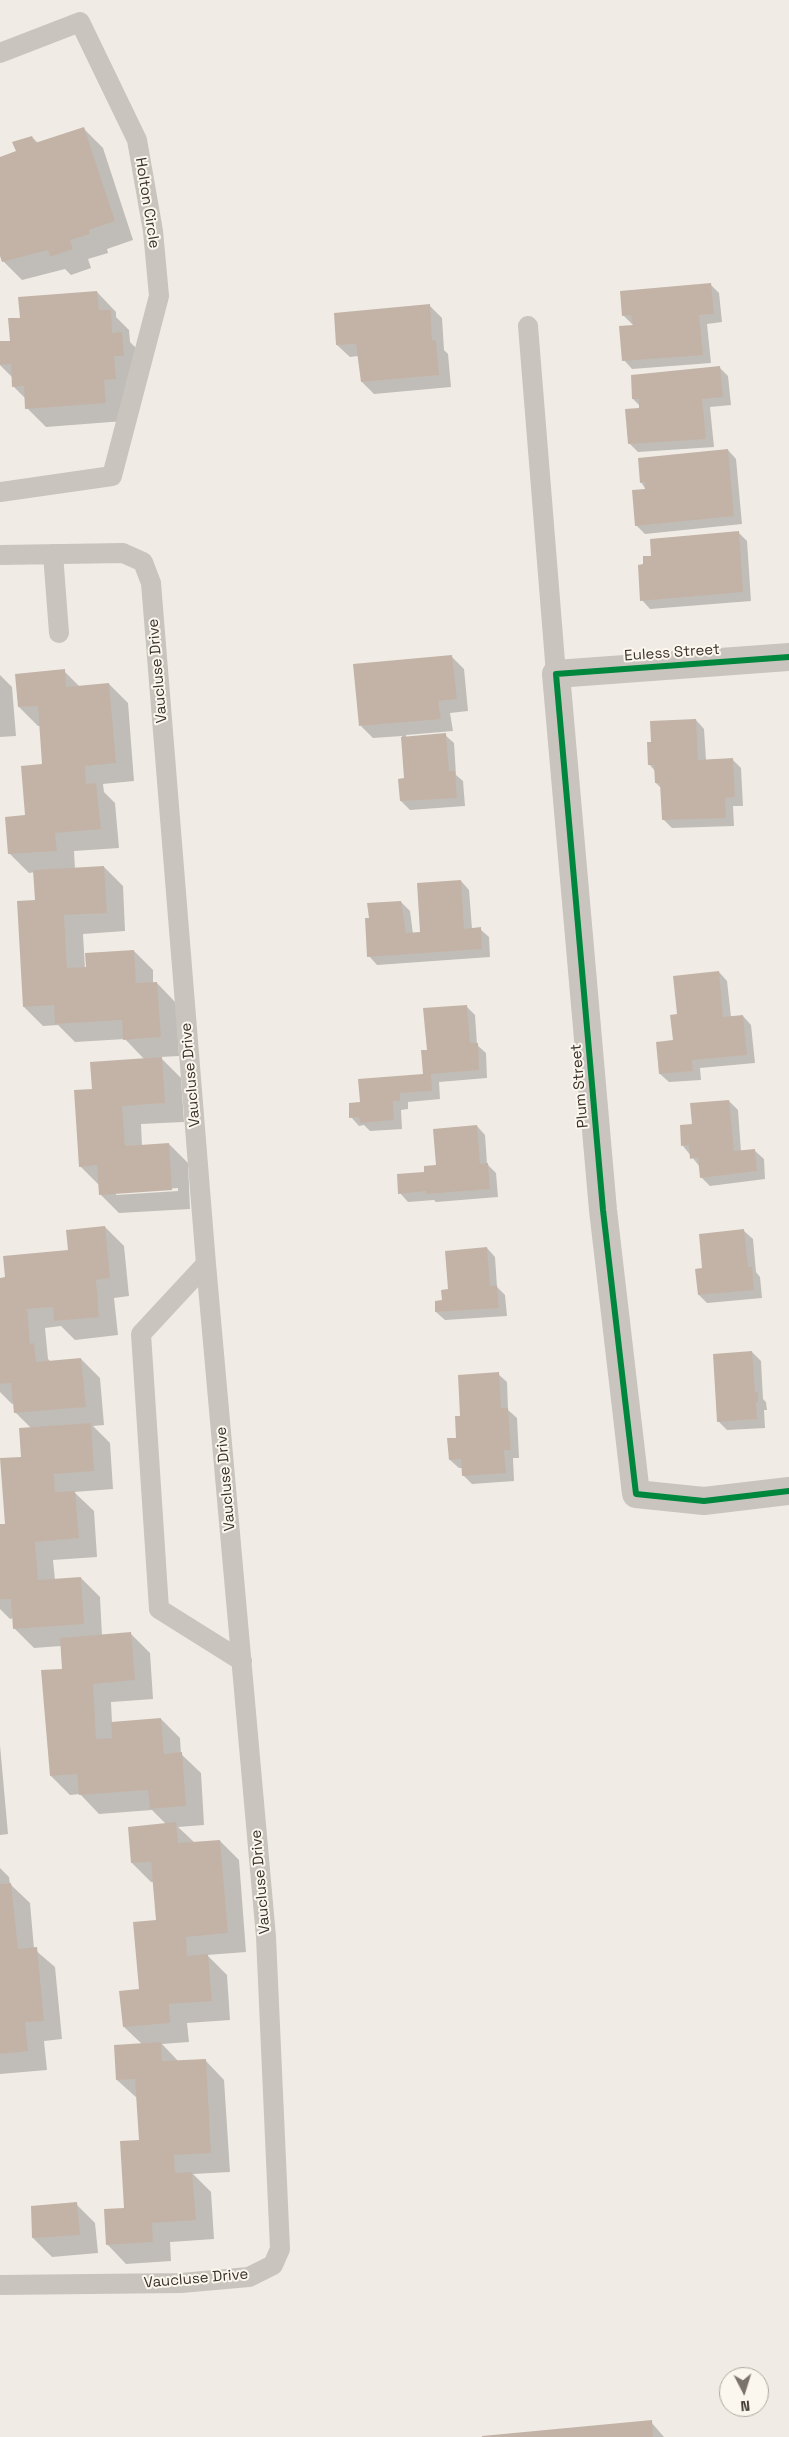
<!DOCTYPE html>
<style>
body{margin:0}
#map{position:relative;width:789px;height:2437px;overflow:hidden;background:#f0ece5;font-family:"Space Grotesk",sans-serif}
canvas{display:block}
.north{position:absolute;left:719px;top:2367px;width:50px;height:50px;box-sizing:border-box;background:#fbf7ee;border:1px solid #aea8a0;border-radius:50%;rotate:175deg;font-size:14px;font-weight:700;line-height:20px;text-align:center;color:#3b322b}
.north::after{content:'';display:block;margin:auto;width:18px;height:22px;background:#7a736c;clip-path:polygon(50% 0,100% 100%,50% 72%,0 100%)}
</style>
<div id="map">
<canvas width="789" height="2437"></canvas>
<div class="north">N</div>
</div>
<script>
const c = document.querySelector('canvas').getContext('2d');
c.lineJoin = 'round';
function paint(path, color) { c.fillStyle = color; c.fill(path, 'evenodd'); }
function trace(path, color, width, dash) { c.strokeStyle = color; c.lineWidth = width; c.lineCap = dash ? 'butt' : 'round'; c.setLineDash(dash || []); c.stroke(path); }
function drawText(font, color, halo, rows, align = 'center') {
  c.font = font + ' "Space Grotesk",sans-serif'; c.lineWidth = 4; c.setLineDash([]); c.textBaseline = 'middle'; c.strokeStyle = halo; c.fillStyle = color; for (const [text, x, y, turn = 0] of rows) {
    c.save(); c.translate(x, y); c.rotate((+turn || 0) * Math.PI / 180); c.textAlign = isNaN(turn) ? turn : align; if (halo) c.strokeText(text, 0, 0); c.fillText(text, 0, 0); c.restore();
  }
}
paint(new Path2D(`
 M84,129L103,148L133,240L107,249L108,253L88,259L91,268L71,275L65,269L22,280L3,261L0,252V158L17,152L32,137L38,143Z
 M711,285L719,293L722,322L707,324L711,363L632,369L624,360L634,326L623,315Z
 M97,292L116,312V317L129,330L130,342L141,353L124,421L46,427L27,408L26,399L14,387L13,378L0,365V343L11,342L21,319Z
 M430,306L442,318L444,350L448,354L451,387L374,394L362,382L358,356L350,357L337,345Z
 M719,367L728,376L731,405L710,407L714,447L638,452L629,443L641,409L640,406L633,399Z
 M728,450L736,459L742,524L645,534L636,525L646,490L641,482Z
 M738,532L747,541L751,601L650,609L642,600L645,566L653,557Z
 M451,656L464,669L468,711L450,713L453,731L406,735V738L445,735L454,743L456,775L463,781L465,806L410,810L401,801L405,779L402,736L373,738L361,726Z
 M64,671L80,687L109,684L128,703L134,781L103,784L104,792L115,803L119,848L74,851L75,869L104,867L123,886L125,931L83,934L85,969L134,951L153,970V984L157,983L176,1003L179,1056L160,1057L181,1078L184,1122L141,1124L142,1146L169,1144L188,1163L190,1209L119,1213L100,1194V1186L80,1166L93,1091L145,1060L125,1039L75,1042L58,1025L43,1026L24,1007L36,901L35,872L29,873L10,854L27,817L44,766L41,726H38L19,707ZM178,1188V1191L116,1195V1192Z
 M0,675L12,687L16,736L0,737Z
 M696,720L704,729L706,760L732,759L741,768L743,806H733L734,826L672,828L663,819L661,788L656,783L655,771L649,764Z
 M461,881L469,890L472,929H480L489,937L490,957L377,965L369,956L370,919L401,902L410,911L413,934L421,933Z
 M719,972L727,981L731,1017L743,1016L751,1025L755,1063L700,1068L701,1080L669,1082L660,1074L674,1042L678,1015Z
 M467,1007L475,1015L477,1045L486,1053L487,1078L439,1082L440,1099L408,1102V1109L401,1110L402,1129L370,1131L364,1125L359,1126L351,1117L362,1103L424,1075L428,1051Z
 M729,1101L738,1110L741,1152L755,1151L764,1159L765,1179L710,1186L701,1177L700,1167L683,1146L694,1125Z
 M477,1126L485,1135L487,1164L496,1173L498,1197L436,1202L434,1200L408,1202L400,1193L425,1173L437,1166Z
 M105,1227L124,1246L129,1296L114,1298L118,1335L75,1340L61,1326L45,1328L48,1359L51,1362L81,1359L100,1378L104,1425L93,1426L110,1443L113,1489L74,1492L94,1511L97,1557L53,1560L55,1580L81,1578L100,1597L102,1636L131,1634L150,1653L153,1699L111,1702L112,1723L161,1719L180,1738L181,1754L201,1773L204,1825L178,1827L195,1843L220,1841L239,1860L246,1952L207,1955L227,1975L230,2020L187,2023L189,2042L162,2044L179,2062L205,2060L224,2080L230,2172L193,2174L211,2192L214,2239L170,2242L171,2261L126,2264L107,2244L125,2209L140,2141L138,2099L117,2080L142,2044L124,2027L140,1990L157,1921L154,1882H151L132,1863L167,1825L152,1810L99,1814L80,1794L70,1795L51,1776L64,1670L61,1646L34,1648L15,1629L14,1618L10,1619L0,1609V1525H6L31,1428L15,1412L14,1403L12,1404L0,1392V1279L6,1278L70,1252Z
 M744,1231L753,1239L756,1272L760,1277L762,1298L707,1303L699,1295L704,1269Z
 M487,1248L495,1257L497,1287L505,1295L507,1316L445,1320L436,1312L449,1290Z
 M752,1352L761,1361L763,1399L766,1402L767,1410H764L765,1428L727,1430L719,1422Z
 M498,1374L507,1382L508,1410L517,1418L519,1458H513L514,1481L472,1484L463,1475V1468H459L450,1460L457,1439L461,1417Z
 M0,1745L8,1834L0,1835Z
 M0,1868L9,1877L10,1884L30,1903L34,1949L55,1967L62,2039L44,2041L47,2070L0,2074Z
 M76,2204L95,2223L98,2253L52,2257L33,2238Z
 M651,2422L664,2437H481Z`), '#0003');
paint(new Path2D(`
 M84,127L115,221L89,230L90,234L70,240L73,249L50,257L48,250L2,262L0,256V157L16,151L12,142L32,136L35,143Z
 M711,283L714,314L699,315L703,355L622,361L619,326L633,325L631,315L622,316L620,291Z
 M97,291L99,310H111L112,333L122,332L124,356H114L116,379L104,380L106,403L25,409L24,386L12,387L11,364L0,365V341H10L8,318H20L18,297Z
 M430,304L432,340L436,341L439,375L361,382L356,344L336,345L334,313Z
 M720,366L723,397L702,399L706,439L628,444L625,409L639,408V399H632L631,375Z
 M728,449L734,516L635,526L632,490L645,489V482L640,483L638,458Z
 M739,531L743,592L640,601L638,565L643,564V556H651L650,539Z
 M452,655L457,699L438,701L441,719L359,726L353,664Z
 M65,669L66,687L109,683L116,763L85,766L86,784L96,783L101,829L55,833L57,851L8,854L5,817L25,815L21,766L42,764L38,706L18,707L15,674Z
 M696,719L698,760L733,758L735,797L725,798L726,818L662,820L660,783H655L654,765H648L647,742H651L650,721Z
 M446,733L449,771H455L457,798L400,801L398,779L404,778L401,737Z
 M104,866L107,913L64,915L67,968L86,967L85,953L134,950L136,983L157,982L161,1037L123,1040L122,1020L55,1024L54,1005L23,1007L17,901L35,900L33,870Z
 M461,880L464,929L481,927L482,949L367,957L365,918H369L367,903L401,901L406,933L420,932L417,883Z
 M719,971L723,1017L743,1015L747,1055L692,1060L693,1071L659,1074L656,1042L673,1040L670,1015L677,1014L673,976Z
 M467,1005L470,1043H478L479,1070L431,1074L432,1091L400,1093V1101H393L394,1120L360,1123L359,1117L349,1118V1103L360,1102L358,1079L423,1074L421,1050H427L423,1008Z
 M162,1057L165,1103L122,1106L125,1146L169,1143L172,1190L99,1195L97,1165L79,1167L74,1090L92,1089L90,1062Z
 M729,1100L734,1151L755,1149L757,1171L700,1178L698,1157L690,1159L689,1145L681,1146L680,1125L692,1124L690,1103Z
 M477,1125L480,1164L488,1163L490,1189L426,1194V1191L398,1194L397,1174L424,1172V1166L436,1165L433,1129Z
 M105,1226L110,1278L96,1280L99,1317L54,1321L53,1307L27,1309L30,1344L34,1343L36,1362L81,1358L86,1407L14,1413L11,1383L0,1384V1278L5,1277L3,1256L68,1250L66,1230Z
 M744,1229L748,1267H752L754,1290L698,1295L695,1269L702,1268L699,1234Z
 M487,1247L490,1286L497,1285L499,1308L435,1312V1301L442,1300L441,1290L448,1289L445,1251Z
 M752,1351L755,1392H758V1402H756L757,1419L717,1422L713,1354Z
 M499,1372L501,1408H508L511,1450H504L506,1473L462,1476L461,1459L449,1460L447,1438H456L455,1416H460L458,1375Z
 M91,1423L94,1471L54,1474L55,1492L75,1491L79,1538L35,1542L38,1580L81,1577L84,1624L13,1629L11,1599H0V1524H5L0,1458L21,1457L19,1428Z
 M131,1632L135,1680L93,1684L96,1739L112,1738L111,1722L161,1718L164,1754L182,1752L186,1806L150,1809L148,1790L79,1795L77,1774L50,1776L41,1670L62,1669L60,1638Z
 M176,1822L178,1843L220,1840L228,1933L186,1937L187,1956L208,1954L212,2001L169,2004L170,2023L123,2027L119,1991L139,1989L133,1922L156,1920L151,1862L131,1863L128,1827Z
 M11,1883L18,1949L37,1947L44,2021L25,2022L28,2051L0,2054V1884Z
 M161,2042L162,2061L206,2059L211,2153L174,2155L175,2173L192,2172L196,2220L152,2223L153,2242L106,2245L104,2209L124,2208L120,2141L139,2140L135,2079L116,2080L114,2045Z
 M77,2202L80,2235L32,2238L31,2206Z
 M652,2420L653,2437H482V2436Z`), '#c3b3a7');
trace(new Path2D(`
 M0,53L80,22L137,140L153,231L159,296L112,476L0,492
 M528,326L556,674
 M53,554L59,633
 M0,555L123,553L143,562L151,583L206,1264L266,1937L280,2249L273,2265L249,2277L181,2283L0,2285
 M206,1264L141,1334L159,1609L242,1661`), '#c9c4be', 20);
trace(new Path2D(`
 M789,657L556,674L603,1210L636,1494L704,1501L789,1491`), '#c9c4be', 28);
trace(new Path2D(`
 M789,657L556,674L603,1210L636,1494L704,1501L789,1491`), '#00873e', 6);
drawText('15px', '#3b322b', '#fbf7ee', [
 ["Holton Circle",147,203,81],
 ["Euless Street",672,653,-4],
 ["Vaucluse Drive",158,671,-95],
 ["Vaucluse Drive",191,1075,-95],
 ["Plum Street",580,1086,-95],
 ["Vaucluse Drive",226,1479,-95],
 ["Vaucluse Drive",261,1882,-95],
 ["Vaucluse Drive",196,2279,-5]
]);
</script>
